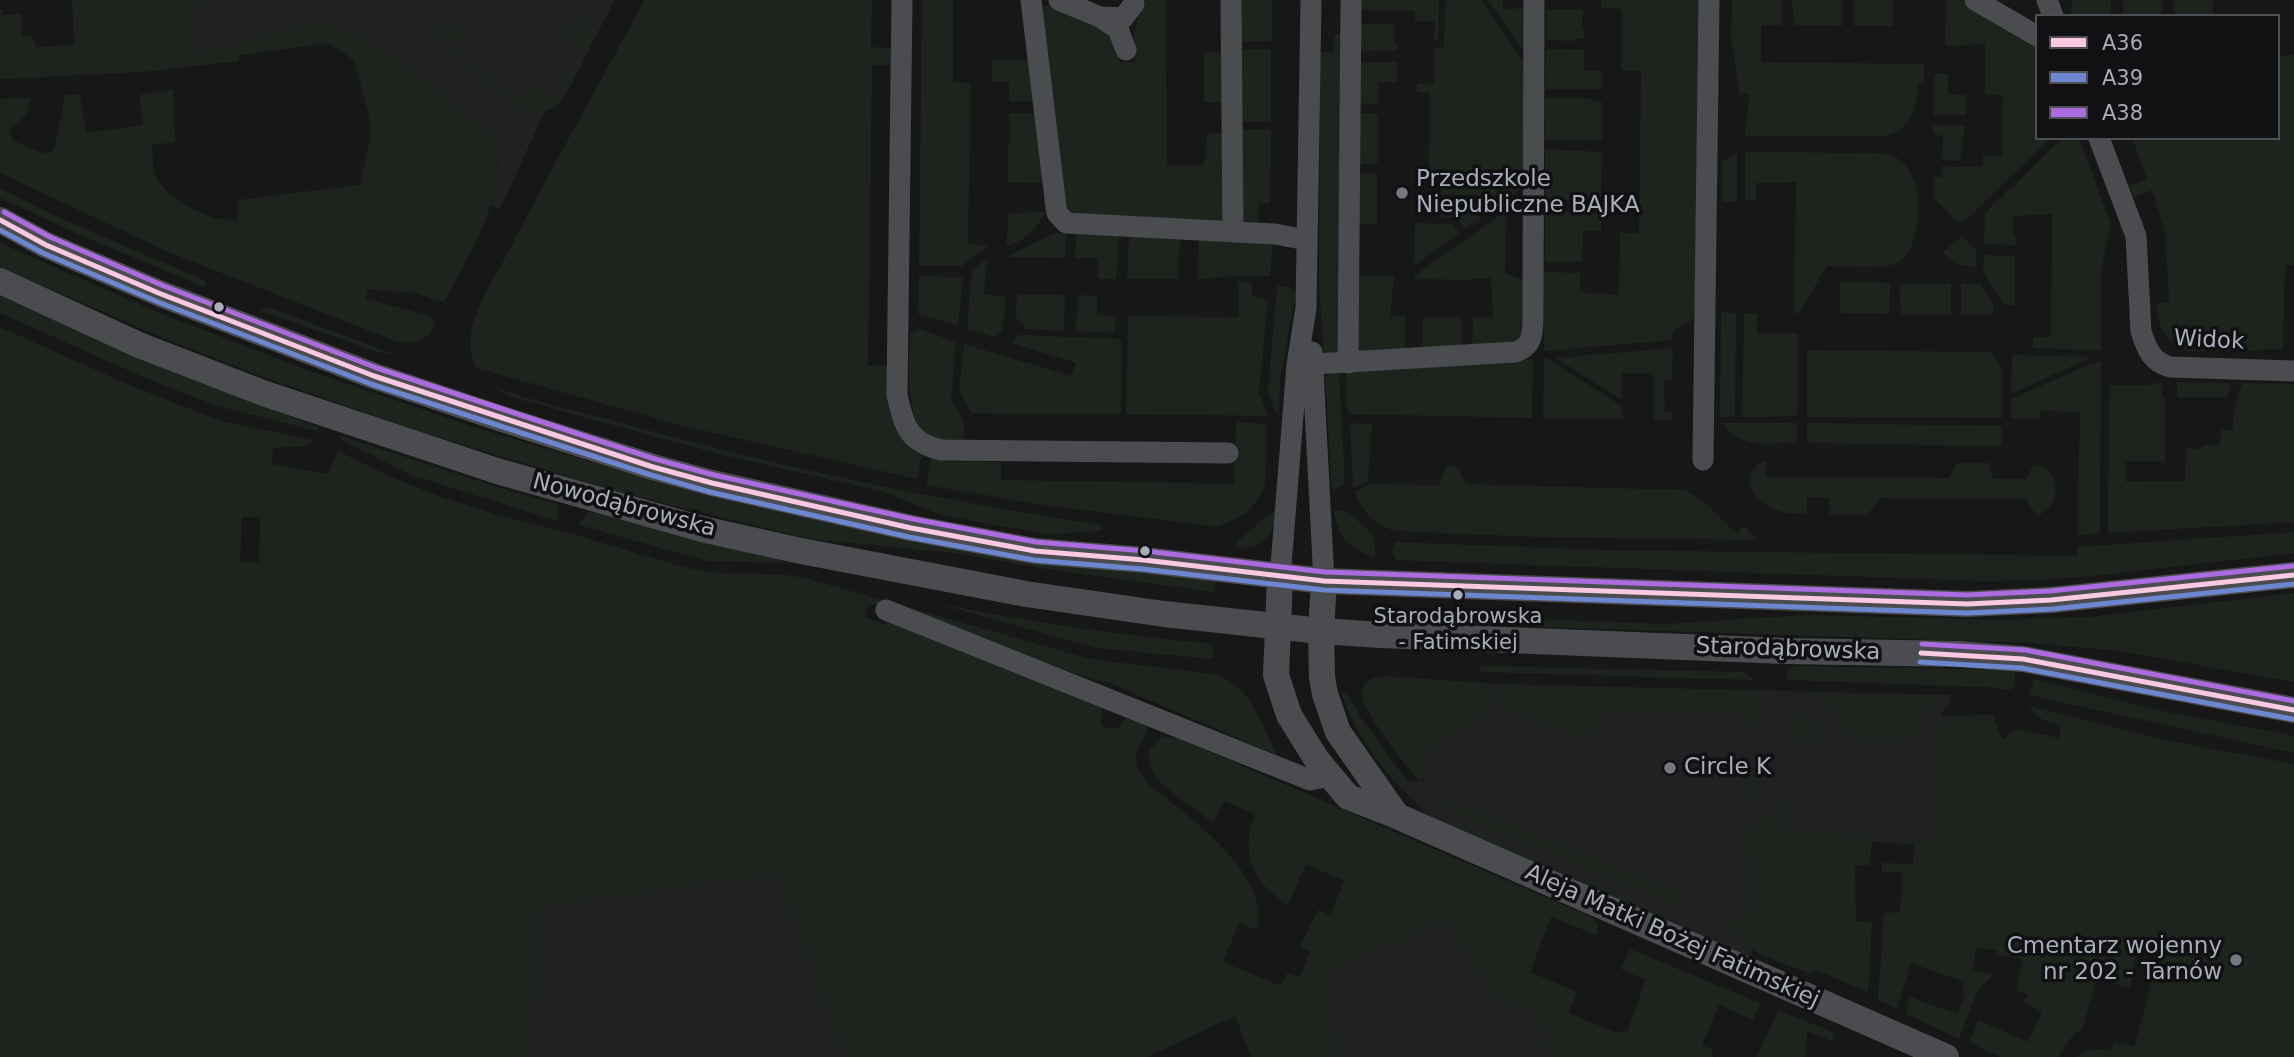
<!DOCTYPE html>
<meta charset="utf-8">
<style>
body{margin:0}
#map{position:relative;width:2294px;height:1057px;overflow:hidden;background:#171717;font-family:"DejaVu Sans",sans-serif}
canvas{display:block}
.legend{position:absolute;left:2035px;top:14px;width:245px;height:126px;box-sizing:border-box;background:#111113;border:2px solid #4d4f55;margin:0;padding:9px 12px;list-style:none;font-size:21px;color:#a8adb8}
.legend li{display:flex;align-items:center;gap:14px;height:35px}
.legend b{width:35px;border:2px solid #4d4f55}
</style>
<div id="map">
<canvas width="2294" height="1057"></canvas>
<ul class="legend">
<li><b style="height:9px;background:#fbc9e2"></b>A36</li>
<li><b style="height:9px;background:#6c86cf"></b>A39</li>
<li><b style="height:9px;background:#ac6bde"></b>A38</li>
</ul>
</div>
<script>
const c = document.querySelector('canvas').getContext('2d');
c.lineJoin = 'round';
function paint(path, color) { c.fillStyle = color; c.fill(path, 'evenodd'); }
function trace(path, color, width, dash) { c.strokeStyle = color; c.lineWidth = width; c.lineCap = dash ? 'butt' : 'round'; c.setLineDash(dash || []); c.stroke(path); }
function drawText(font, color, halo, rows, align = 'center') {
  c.font = font + ' "DejaVu Sans",sans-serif'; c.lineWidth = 7; c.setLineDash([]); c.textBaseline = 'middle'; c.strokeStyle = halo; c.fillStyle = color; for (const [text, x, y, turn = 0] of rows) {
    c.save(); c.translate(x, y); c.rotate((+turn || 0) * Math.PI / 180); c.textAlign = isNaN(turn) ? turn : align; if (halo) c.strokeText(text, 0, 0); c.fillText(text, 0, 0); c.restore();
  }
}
paint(new Path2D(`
 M205,0H615L564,96L558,104L545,111L500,209L490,206L496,183L498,160L488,130L397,59L371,44L315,21L199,54L187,10L204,5Z
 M1494,684L1951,695L1948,708L1944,709L1941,716L1939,846L1770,835L1751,957L1446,826L1425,813L1395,782H1422L1428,775L1418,758L1494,708Z
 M776,874L844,1057H533L537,908Z
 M1437,906L1593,1057H1327L1309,976Z`), '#212123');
paint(new Path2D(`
 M72,0H205L204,5L187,10L199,54L315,21L370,38L371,44L397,59L488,130C518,182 468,256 444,302L415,293L368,289L366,299L423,314L432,319L435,325L429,335L419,341L398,342L168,252L0,173V99L30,98C29,120 19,118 9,132L12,140L42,153L51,152L55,146L65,95L80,94L86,133L143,125L139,95L173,90L175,142L152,145C153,154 152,169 156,178C168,201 212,222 237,221L238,200L360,185L371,134L368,112L354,60L328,43L239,55V61L142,72L0,79V10H3V15L21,14L22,36H32L36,47L74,45Z
 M644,0H872L871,47L891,48L890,65H872L868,366L887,365C887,404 885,432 922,456L917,479L684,426L476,368C471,356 469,345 471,332C477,301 498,272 512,245C554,162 601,82 644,0Z
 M922,0H953V83H971L968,244L988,245L962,266H919Z
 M1143,0H1166L1167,165H1204L1207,133H1225L1226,223L1069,213L1066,206L1042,7L1052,4L1106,32L1116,47L1120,62H1135C1134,36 1133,26 1145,2Z
 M1240,0H1272V41L1240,42Z
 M1359,0H1439L1438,40H1434L1435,21H1415V11L1358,10Z
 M1445,0H1481L1526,65L1525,186L1486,215L1478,195H1441V188L1428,187L1430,93L1417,92V84L1434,83V48L1444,47Z
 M1488,0H1503V9L1527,8V56Z
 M1601,0H1700L1697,317L1673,331L1672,340L1544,351V272L1580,273V292L1619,295L1620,233H1639L1641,71L1621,70L1622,9L1603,8L1601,10Z
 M1732,0H1782V25H1761V62L1924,64V83L1918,84C1917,108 1912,130 1884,136H1745L1749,94L1739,93L1731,34Z
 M1792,0H1843L1842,26L1794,25Z
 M1853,0H1893V26H1854Z
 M1946,0H1960L2037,43V138H2051L1961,224L1934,199V177H1942V166L1982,167L1983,156H2002L2003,95L1985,94V44L1945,46Z
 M2073,0H2111V16H2070Z
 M2123,0H2162V16H2123Z
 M2174,0H2213V16H2174Z
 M1546,10H1583L1582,29L1584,30V38H1575L1574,41L1546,40Z
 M579,15C600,35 585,58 574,79C560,104 545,124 515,106L448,53L438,37L439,19L443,18L463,32L451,48L517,99L529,83L549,98L584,54L562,36Z
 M1358,24H1394V42L1397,43V50L1358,52Z
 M1334,34H1342L1339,354H1324L1319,286L1320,52L1334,53Z
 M1271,49V122H1241L1240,50Z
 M1546,49L1584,50V70L1603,71L1602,89H1546Z
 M1204,52H1225L1224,102H1204Z
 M2294,55V265H2285L2283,349H2259L2255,351H2188C2165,345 2158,325 2156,303L2169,302L2165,231L2152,190L2134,197L2129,186L2147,179L2132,138H2278V56Z
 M993,60H1031L1036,101H1009V82H991Z
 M1358,62H1397V82H1378V103L1375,104H1357Z
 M1934,74H1948V94L1966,95V115H1934Z
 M1545,98L1592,99L1593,102H1602V140H1545Z
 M1009,113H1037L1046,183L1008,182V143H1011Z
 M1357,113L1378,114V162L1375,164H1357Z
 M1933,125L1965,126L1960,161L1942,160L1943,136L1933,134Z
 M1241,130H1271L1270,203H1259L1258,221H1242Z
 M2063,138H2079L2111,225L2101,270V350L2033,348V337H2051L2052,214L2013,216V235L2016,236V245L1984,244L1985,213Z
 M1545,149L1602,152L1601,200H1545Z
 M1737,152V202H1722V162Z
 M1745,152C1777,152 1809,152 1841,153C1858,153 1879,151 1894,157C1926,168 1924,243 1901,261C1887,271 1845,266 1827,266L1799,313H1794L1796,182L1756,183V200H1745Z
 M1357,173L1377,174V223L1374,224H1357Z
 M0,188L54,215L206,281L204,287L80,235L0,198Z
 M1441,206L1476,207L1480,219L1465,229L1456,218L1441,217Z
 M1506,211L1505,273L1524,280L1525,332L1506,346L1472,349L1473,317H1493L1491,278H1472V280L1414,279V276Z
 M1545,211L1601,213V231H1583L1582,261L1545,262Z
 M1046,212C1036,228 1025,243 1006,245L1009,213Z
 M1415,223L1453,224L1459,233L1414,266Z
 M1066,232L1065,258L1006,257L1053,234Z
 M1076,233L1119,234L1116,279H1098V258H1075Z
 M1129,235L1180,237L1178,279H1127Z
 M1962,236L1976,249V268L1957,264L1943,253Z
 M1199,238L1273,241L1270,276L1210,277L1209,279H1197Z
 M0,243L157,312L315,373L480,429L609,467L1215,581L1214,592L1046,569L962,554L806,538L616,491L414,430L250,372L163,338L0,267Z
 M1984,255L2015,256V305H2004L1983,271Z
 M987,259L984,294L1006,297L1002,329L1001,333L994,337L967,329L972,270Z
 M919,276L963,277L958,325L918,314Z
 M1356,276H1394L1390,320L1392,316H1405V354L1365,357L1355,349Z
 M1238,280L1252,284V296L1268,300L1259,392L1268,416L1126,414L1128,316L1239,317Z
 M1840,282L1890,283L1889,314L1840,313Z
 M1899,284H1951V315L1901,314Z
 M1961,284H1981L1994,306L1993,315H1961Z
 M1277,286L1288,287L1296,293L1280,379L1279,412H1275L1268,391Z
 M1017,294L1065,295L1064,331L1026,329L1016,317Z
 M1078,295L1097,296V315L1116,316L1115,333L1076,331Z
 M0,296L169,370L318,427L317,431L217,406L148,379L0,313Z
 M268,307L399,356L377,352L259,310Z
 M1721,312L1736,313L1735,416L1721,417L1720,409Z
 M1744,314H1757V334L1798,333L1797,416L1742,417Z
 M1423,317H1461L1462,349L1422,352Z
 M0,327L134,387L221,421L312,440L305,446L273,448L272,464L328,474L338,451L391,477L441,497L494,514L576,535L673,564L705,572L786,575L805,578L1090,659L1212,674C1251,684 1261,722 1277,755L1110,683L1098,681L1047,664L879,604H868L865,617L885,625L888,618L1102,707L1101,724L1108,729L1119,727L1124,720L1133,716L1148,722C1145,751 1123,752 1148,784C1187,816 1270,871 1258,930L1239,923L1223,962L1281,986L1287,973L1300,977L1310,952L1302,948V942L1318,910L1330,915L1344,881L1306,864L1288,905C1253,883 1239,853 1255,814L1224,801L1214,823C1197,810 1157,786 1150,767C1148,761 1149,756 1149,750L1163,736L1180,739L1591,917L1598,924L1597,935L1551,917L1530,972L1577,992L1569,1013L1617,1033L1620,1031L1627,1033L1645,980L1621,969L1630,949L1760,1003L1753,1020L1719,1005L1702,1045L1712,1049L1713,1057H1549L1539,1043L1549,1037L1532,1010L1528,1012L1520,1000L1501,1011L1444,917L1394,948L1388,942L1365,952L1329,975L1331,986L1324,988L1339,1057H1251L1235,1016L1147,1057H844L776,874L537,908L533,1057H0ZM242,517H260L259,563L240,562Z
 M919,329L956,342L951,400L964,421V438C900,463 909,370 910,334Z
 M1019,335L1119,339L1122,343L1121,414L972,413L959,391L964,344L1071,376L1076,363L1012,343Z
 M1673,348L1672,380L1664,381L1665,412H1672V420H1654L1653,373H1622V398L1620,399L1556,358Z
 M1807,350L1991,352L2002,370V418L1807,417Z
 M2012,355L2092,357L2011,394Z
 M1544,358L1549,359L1617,403L1622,407L1623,419L1543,418Z
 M1533,359L1532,418L1351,414L1347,410L1346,372Z
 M2101,362L2100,533L2077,536L2080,412L2040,411V419L2011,418V399L2090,364Z
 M1331,373H1339L1345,484L1332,491L1325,376Z
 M2162,382V397L2165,398V461H2125L2126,482L2185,481L2186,448L2201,449L2202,445H2220L2221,430H2233L2234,409L2242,383L2294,384V522L2108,533L2109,385H2149Z
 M2177,382L2230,383L2228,397H2177Z
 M488,384C528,401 582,412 625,424C782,468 942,501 1103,525L1102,531L1046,534L941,515L884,492L719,454L511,397Z
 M1236,422L1267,424L1265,485L1261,494L1248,512L1219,527L1044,505L926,485L931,459L952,462H1001V480L1234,484Z
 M1350,423L1372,424L1368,481L1353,488Z
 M1723,423H1797V443C1771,443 1738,449 1723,423Z
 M1807,423L2002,426V446L1807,443Z
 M341,436L503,489L557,504L558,521L411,475L340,439Z
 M1766,460V477L1949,478L1957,463H1989L1993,479H2026L2034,464C2063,469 2062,506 2037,516L2026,499L1880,498L1867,515L1829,514V498L1807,497V514C1797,514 1788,514 1779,511C1755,504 1734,475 1766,460Z
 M1446,466L1458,467L1466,484L1684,490L1698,497L1737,534L1744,526L1757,540L1538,537L1395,531C1376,524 1361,512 1355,492L1370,484L1439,485Z
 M1334,510L1348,512L1374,535L1375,557C1351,550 1337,536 1334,510Z
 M588,511L790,563L707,561L579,525Z
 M1272,512H1276C1274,535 1261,551 1236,547L1238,541Z
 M2294,532V553L2093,576L2039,580L1982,581L1395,560L1392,551L1395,542L1601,550L2077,556V547Z
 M2294,593V682L2120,651L2033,643L1388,622V613L1665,624L1807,615L2001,620L2090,617Z
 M936,603C1029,622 1118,635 1213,644V659L1096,648Z
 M1478,666L1744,672L1755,680L1482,672Z
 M1798,666L2006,670L2015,672V686L2009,690L1987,687L1787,680V671L1791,667Z
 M1388,676L1494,684V708L1418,757L1428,775L1421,782H1419C1406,765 1364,714 1362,695C1361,679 1376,677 1388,676Z
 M2034,679L2162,711L2294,736V753L2029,695Z
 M1501,684L1760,691C1770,703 1765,763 1760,780C1758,787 1755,794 1752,800L1747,801L1745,799C1751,774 1770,727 1738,712L1600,715L1589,741L1501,707Z
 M1340,690L1349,696L1361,718L1408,782H1395C1368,751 1355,729 1340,690Z
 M1796,692L1951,695C1920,703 1930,715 1914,736C1897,744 1861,744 1844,733C1838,728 1837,720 1833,714C1824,700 1811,697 1796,692Z
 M2030,706L2160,739L2294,764V1057H2077L2084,1051L2110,1049L2115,1042L2134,1047L2149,992L2154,959V939L2139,937L2130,988L2114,984V971L2100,968L2082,1030L2075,1032L2058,1057H2000L1970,1043L1978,1020L2028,1042L2042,1012L2024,1002L2028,995L2016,990L2022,959L1996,955L1997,950L1976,948L1973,971L1994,974L1978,989L1959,1039L1906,1014L1910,997L1958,1014L1965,994L1962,992L1965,982L1911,963L1897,1009L1878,1000L1884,913L1900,912L1902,873L1882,872L1881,863L1913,864L1914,844L1872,841L1870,865L1855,866L1856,922H1872L1868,992L1813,969L1811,974C1787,964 1735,951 1728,923L1747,914L1753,854H1741C1741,839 1748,826 1761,818C1766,816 1771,814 1774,809C1790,784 1785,746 1787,718C1807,707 1829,723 1815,744L1810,745L1809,740H1790L1784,830L1936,842L1939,722L1941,716L1993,715L2002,740L2017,729L2059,738L2061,725C2050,722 2033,719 2030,706Z
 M1449,800L1677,891L1679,897L1677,907L1447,811L1445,809Z
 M1446,819L1667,915L1661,919L1446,826Z
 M1778,1010L1835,1033L1832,1041L1807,1031L1805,1057H1757Z`), '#1d241e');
trace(new Path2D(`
 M902,0L897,395C904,426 908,442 941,450L1228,453
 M1031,0L1056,207L1057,213L1066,223L1275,234L1307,240
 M1059,0L1100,17L1118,29L1126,50
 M1231,0L1233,232
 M1975,0L2037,36
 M2047,0L2053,16
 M1100,17L1123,18L1134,4
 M2099,138L2136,236L2141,331C2146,348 2152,363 2171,367L2294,371
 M1312,352L1324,581
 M1348,363L1351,0
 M1297,365L1515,352C1534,346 1533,331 1533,313L1534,0
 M1703,460L1709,0
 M1280,578L1297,365L1306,308L1311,0
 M886,610L1310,780L1331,776`), '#4b4c50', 21);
trace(new Path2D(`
 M0,220L46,245L161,294L374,376L505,420L653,467L712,483L911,528L1035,551L1144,560L1324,581L1967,604L2051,600L2294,575
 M0,281L139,345L263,393L497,471L702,529L796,550L1026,594L1164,614L1321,631L1381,635L1785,651L1958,654L2023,659L2294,710
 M1280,578L1276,675L1289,715L1317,760L1348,797L1397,816L1946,1057
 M1324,581L1321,631L1322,677L1325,694L1338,732L1397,816`), '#4b4c50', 26);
trace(new Path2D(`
 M0,220L46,245L161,294L374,376L653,467L712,483L911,528L1035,551L1144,560L1324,581L1967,604L2051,600L2294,575
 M1921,653L2023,659L2294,710`), '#fbc9e2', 5);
trace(new Path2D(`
 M0,230L43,253L158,302L371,384L651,475L710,492L909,537L1034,560L1143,569L1324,590L1967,613L2052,609L2294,584
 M1920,662L2022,668L2292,719`), '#6c86cf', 5);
trace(new Path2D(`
 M4,212L50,237L164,286L377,368L655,459L714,475L913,519L1036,542L1145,551L1325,572L1967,595L2050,591L2293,566
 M1922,644L2025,650L2294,701`), '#ac6bde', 5);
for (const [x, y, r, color] of [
 [1402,193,7,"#757880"],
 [219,307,6,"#a8adb8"],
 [1145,551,6,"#a8adb8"],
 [1458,595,6,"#a8adb8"],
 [1670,768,7,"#757880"],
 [2236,960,7,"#757880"]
]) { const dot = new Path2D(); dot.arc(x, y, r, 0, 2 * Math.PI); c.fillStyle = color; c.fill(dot); trace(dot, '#111113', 2.5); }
drawText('21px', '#a8adb8', '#111113', [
 ["Starodąbrowska",1458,618],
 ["- Fatimskiej",1458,644]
]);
drawText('23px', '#a8adb8', '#111113', [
 ["Przedszkole",1416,180],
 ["Niepubliczne BAJKA",1416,206],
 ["Circle K",1684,768],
 ["Cmentarz wojenny",2222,947,"right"],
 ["nr 202 - Tarnów",2222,973,"right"]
], 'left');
drawText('23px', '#a8adb8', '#111113', [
 ["Widok",2209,341,3],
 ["Nowodąbrowska",624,506,15],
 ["Starodąbrowska",1788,650,2],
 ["Aleja Matki Bożej Fatimskiej",1672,937,24]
]);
</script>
